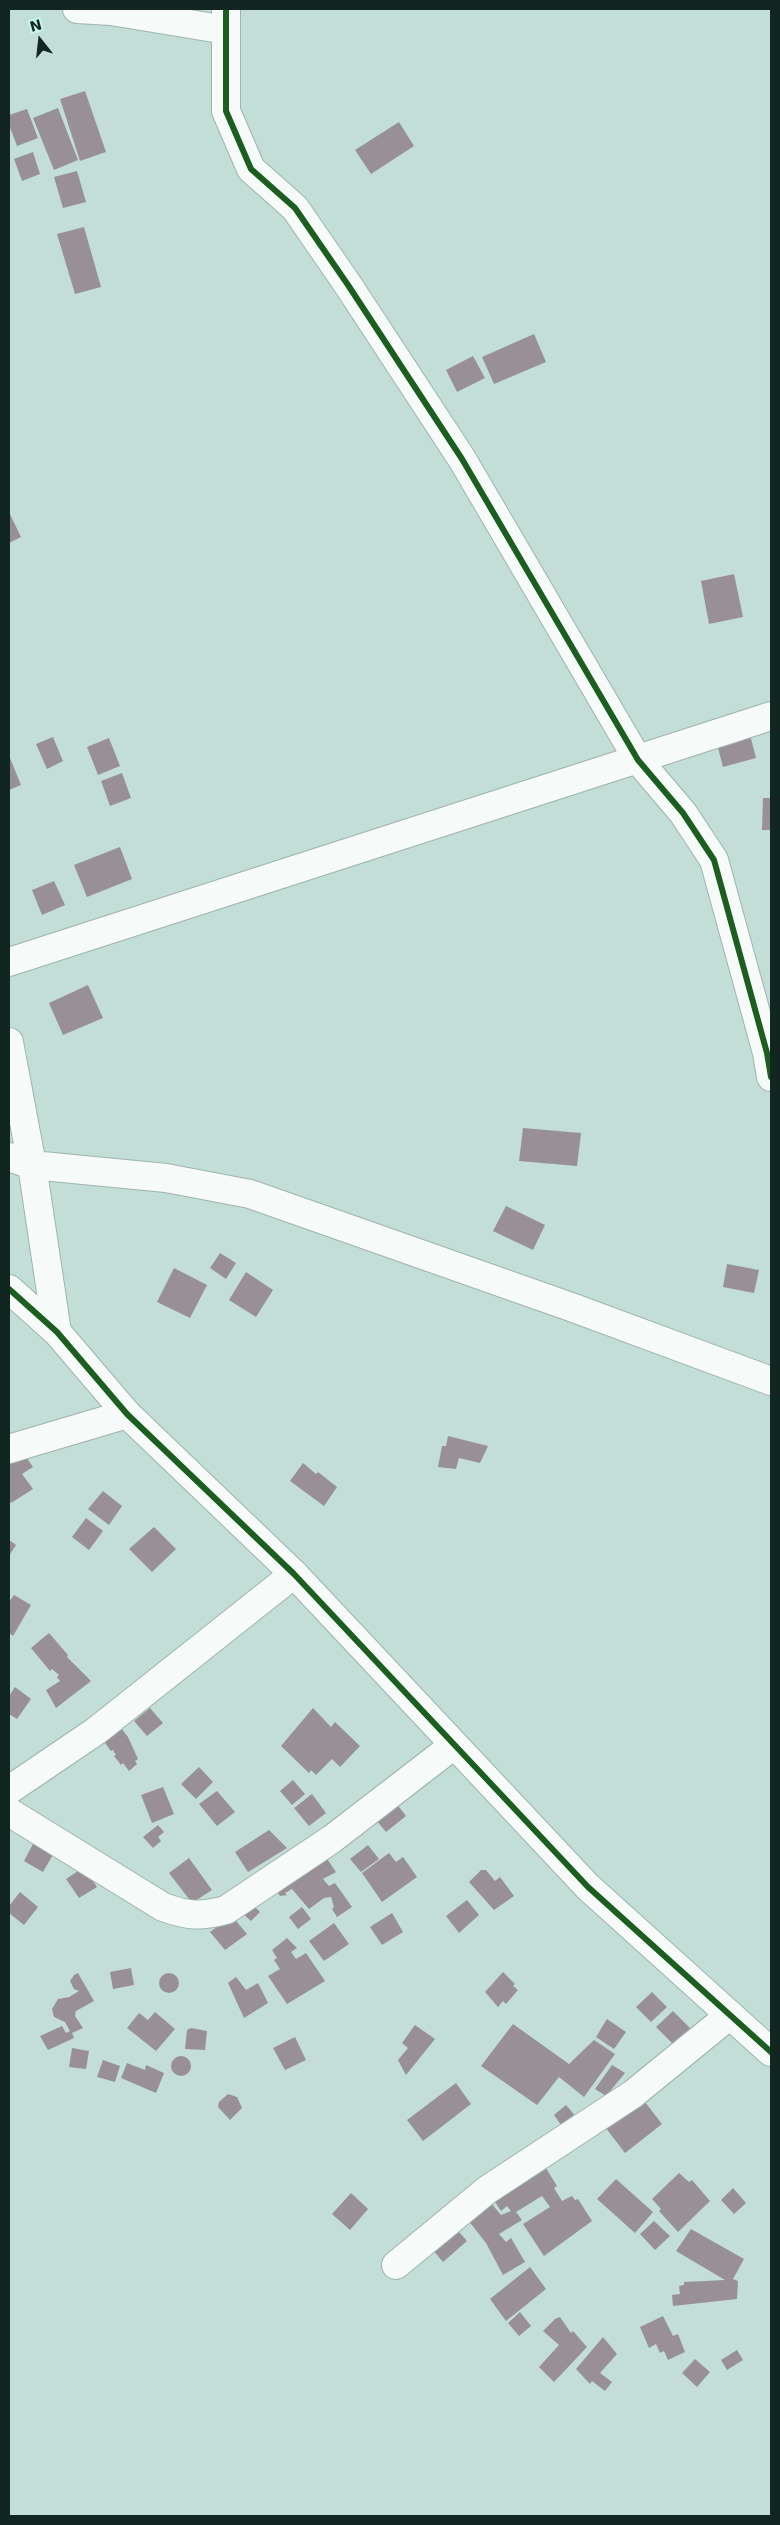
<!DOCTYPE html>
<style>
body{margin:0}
#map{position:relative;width:780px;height:2525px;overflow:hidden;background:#c2ded6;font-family:"DejaVu Sans",sans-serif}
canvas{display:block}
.frame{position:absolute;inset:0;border:10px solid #122621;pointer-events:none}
.north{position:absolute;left:15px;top:15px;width:50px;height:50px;-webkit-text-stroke:4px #c4f7e9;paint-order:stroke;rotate:344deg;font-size:14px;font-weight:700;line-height:20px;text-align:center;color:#122621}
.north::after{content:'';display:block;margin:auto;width:18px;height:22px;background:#122621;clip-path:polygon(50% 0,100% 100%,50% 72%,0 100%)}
</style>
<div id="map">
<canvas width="780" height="2525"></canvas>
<div class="frame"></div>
<div class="north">N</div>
</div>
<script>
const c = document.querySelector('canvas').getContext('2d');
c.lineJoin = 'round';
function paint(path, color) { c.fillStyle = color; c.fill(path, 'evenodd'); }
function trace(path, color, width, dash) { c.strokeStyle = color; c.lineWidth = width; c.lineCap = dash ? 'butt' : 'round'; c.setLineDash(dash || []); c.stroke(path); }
paint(new Path2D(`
 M85,91L106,152L80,161L60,99Z
 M58,108L78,160L54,170L33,118Z
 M27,109L38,138L17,146L9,125V115Z
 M399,122L414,146L371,174L355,150Z
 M33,152L40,174L22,181L14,159Z
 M77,171L86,202L63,208L54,177Z
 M84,227L101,287L75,294L57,234Z
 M534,334L546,362L494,384L482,357Z
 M473,356L485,378L457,392L446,370Z
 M9,512L21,537L9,543Z
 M734,574L743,617L709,624L701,581Z
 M749,731L756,758L723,767L716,740Z
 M53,737L63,761L47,769L36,744Z
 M109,738L120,766L98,775L87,747Z
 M10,758L21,785L9,790V759Z
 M122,773L131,798L110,806L101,781Z
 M763,798H771V830H762Z
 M120,847L132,879L87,897L74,865Z
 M54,881L65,905L42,915L32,890Z
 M88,985L103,1018L63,1035L49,1003Z
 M523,1128L581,1133L577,1166L519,1161Z
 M506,1206L545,1225L533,1250L493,1231Z
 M220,1253L236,1263L226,1279L210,1268Z
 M727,1264L759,1270L754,1293L723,1287Z
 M174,1268L207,1285L190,1318L157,1302Z
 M246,1272L273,1290L256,1317L229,1300Z
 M448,1436L488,1446L480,1463L459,1458L456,1469L438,1467L442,1446H446Z
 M21,1449L33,1467L22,1474L33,1489L11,1503L9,1499V1455Z
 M303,1463L316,1474L318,1472L337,1487L324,1506L290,1481Z
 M103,1491L122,1506L109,1525L88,1509Z
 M86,1518L103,1531L89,1550L72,1537Z
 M154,1527L176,1549L152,1572L129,1549Z
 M9,1540L16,1545L9,1556Z
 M14,1595L31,1605L13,1636L9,1633V1602Z
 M49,1633L68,1655L67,1657L91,1681L56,1708L46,1690L60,1681L57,1677L59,1675L52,1669L50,1671L31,1648Z
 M15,1687L31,1699L17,1719L9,1714V1696Z
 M150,1708L163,1723L147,1736L134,1721Z
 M313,1708L331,1727L335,1722L360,1746L340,1767L332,1759L316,1775L311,1770L309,1773L281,1746Z
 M114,1719L128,1737L138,1759L135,1761L137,1764L129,1771L123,1763L121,1765L114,1756L116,1755L113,1750L111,1751L97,1732Z
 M199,1767L213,1782L196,1799L181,1784Z
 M293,1780L305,1794L292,1805L280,1791Z
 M163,1787L174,1814L152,1823L141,1795Z
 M217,1791L235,1812L217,1826L199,1804Z
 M312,1794L326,1813L309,1826L294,1808Z
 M393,1799L406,1816L386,1832L373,1816Z
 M158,1825L164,1832L158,1837L161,1841L153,1848L143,1837Z
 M269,1830L287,1848L248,1872L235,1852Z
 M34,1842L54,1853L43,1872L24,1861Z
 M368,1845L379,1859L361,1872L350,1859Z
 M323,1853L336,1872L323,1879L329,1886L335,1883L352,1907L337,1917L332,1909L334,1907L331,1897L324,1898L309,1909L292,1889L285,1893L287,1895L280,1896L275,1888Z
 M389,1853L396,1862L403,1857L417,1877L382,1902L362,1873Z
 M189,1858L212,1890L192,1903L169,1873Z
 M84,1867L97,1887L79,1898L66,1879Z
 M481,1870H486L495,1881L500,1877L514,1896L494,1910L469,1882Z
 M20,1892L38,1907L24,1925L9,1913V1906Z
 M467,1900L479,1915L459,1933L446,1916Z
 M250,1902L260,1912L251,1921L240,1911Z
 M302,1907L311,1919L298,1929L289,1917Z
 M392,1913L403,1932L382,1945L370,1927Z
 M232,1916L247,1934L225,1950L210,1932Z
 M334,1923L349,1944L324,1961L309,1941Z
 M287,1938L297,1948L291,1952L296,1959L306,1953L325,1981L287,2004L268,1976L280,1969L274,1960L277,1958L272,1950Z
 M131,1968L134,1985L113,1989L110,1972Z
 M503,1972L515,1984L513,1986L518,1990L506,2004L503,2001L498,2007L485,1992Z
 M159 1983a10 10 0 1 1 20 0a10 10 0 1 1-20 0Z
 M78,1973L94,2001L76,2011L75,2016L83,2028L72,2033L74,2038L48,2050L40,2036L62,2026L66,2033L70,2031L65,2022L54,2017L52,2009L58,1999L69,1997L79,1991L74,1989L70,1981L74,1975Z
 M236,1977L246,1990L258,1983L268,2003L244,2018L228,1983Z
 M652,1992L667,2007L651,2022L636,2007Z
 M673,2011L693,2031L676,2047L656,2027Z
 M155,2012L175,2029L156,2051L127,2028L139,2013L148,2020Z
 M607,2019L626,2032L614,2049L596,2037Z
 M513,2024L569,2064L594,2040L615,2054L584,2097L559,2077L537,2105L481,2066Z
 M415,2025L435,2039L406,2075L398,2060L408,2048L402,2043Z
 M191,2028L207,2031L205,2050L185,2049L187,2030Z
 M295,2037L306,2060L285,2070L273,2048Z
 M72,2048L89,2051L86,2069L69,2067Z
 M171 2066a10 10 0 1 1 20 0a10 10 0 1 1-20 0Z
 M103,2060L120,2066L115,2082L97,2077Z
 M127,2063L145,2070L146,2065L164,2073L156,2093L121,2078Z
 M612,2065L625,2073L606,2096L595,2089Z
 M456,2083L471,2104L423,2141L407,2120Z
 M638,2093L662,2124L625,2153L602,2123Z
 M228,2094L237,2097L242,2108L230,2120L218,2107L219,2102Z
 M566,2105L577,2118L564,2129L554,2115Z
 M544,2165L557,2186L554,2188L562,2201L572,2196L575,2200L578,2199L592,2221L544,2256L523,2224L550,2207L542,2196L516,2212L522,2220L499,2234L506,2242L511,2238L525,2262L503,2275L486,2243L468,2220L491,2203L501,2215L511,2211L507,2206L501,2211L491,2196Z
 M679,2173L689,2182L692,2180L710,2201L678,2232L659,2211L661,2209L652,2199Z
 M616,2179L653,2212L635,2233L597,2199Z
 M733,2188L746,2203L734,2214L721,2200Z
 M351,2193L368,2209L350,2230L332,2214Z
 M654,2221L670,2236L655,2250L640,2234Z
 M452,2224L467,2241L443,2262L427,2243Z
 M691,2229L744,2259L733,2279L738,2281L737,2299L673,2306L672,2295L680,2294L679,2286L684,2285V2282L725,2280L676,2251Z
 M530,2267L546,2289L506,2321L490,2299Z
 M520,2312L531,2326L519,2336L508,2323Z
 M663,2316L673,2336L678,2334L685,2352L668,2360L664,2351L660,2353L656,2344L649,2348L640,2327Z
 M560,2317L571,2333L573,2331L587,2347L554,2382L539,2367L559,2345L543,2331L555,2319Z
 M603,2337L617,2354L600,2373L612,2382L605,2391L592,2381L590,2384L576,2369Z
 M737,2350L743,2360L727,2370L721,2360Z
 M695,2359L710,2372L697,2387L682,2373Z`), '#989096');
const street = new Path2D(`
 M77,9L111,11L226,30
 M226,9V111L251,169L295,208L348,285L462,459L638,760L683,813L714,860L767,1053L771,1077
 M9,962L771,716
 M9,1042L32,1165L57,1332
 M9,1157L32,1165L166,1178L250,1194L571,1307L771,1381
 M9,1449L127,1414
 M9,1790L96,1731L294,1574
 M9,1812L163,1907C188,1916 200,1917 226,1910L332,1839L454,1745
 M396,2265L487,2190L633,2094L730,2015`);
const secondary = new Path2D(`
 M9,1289L57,1332L127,1414L294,1574L588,1887L771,2052`);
trace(street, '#9eb4ae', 30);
trace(secondary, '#9eb4ae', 30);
trace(street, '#f6faf9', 28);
trace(secondary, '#f6faf9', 28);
trace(new Path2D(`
 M226,9V111L251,169L295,208L348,285L462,459L638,760L683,813L714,860L767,1053L771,1077
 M9,1289L57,1332L127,1414L294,1574L588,1887L771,2052`), '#1b5e20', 6);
</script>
